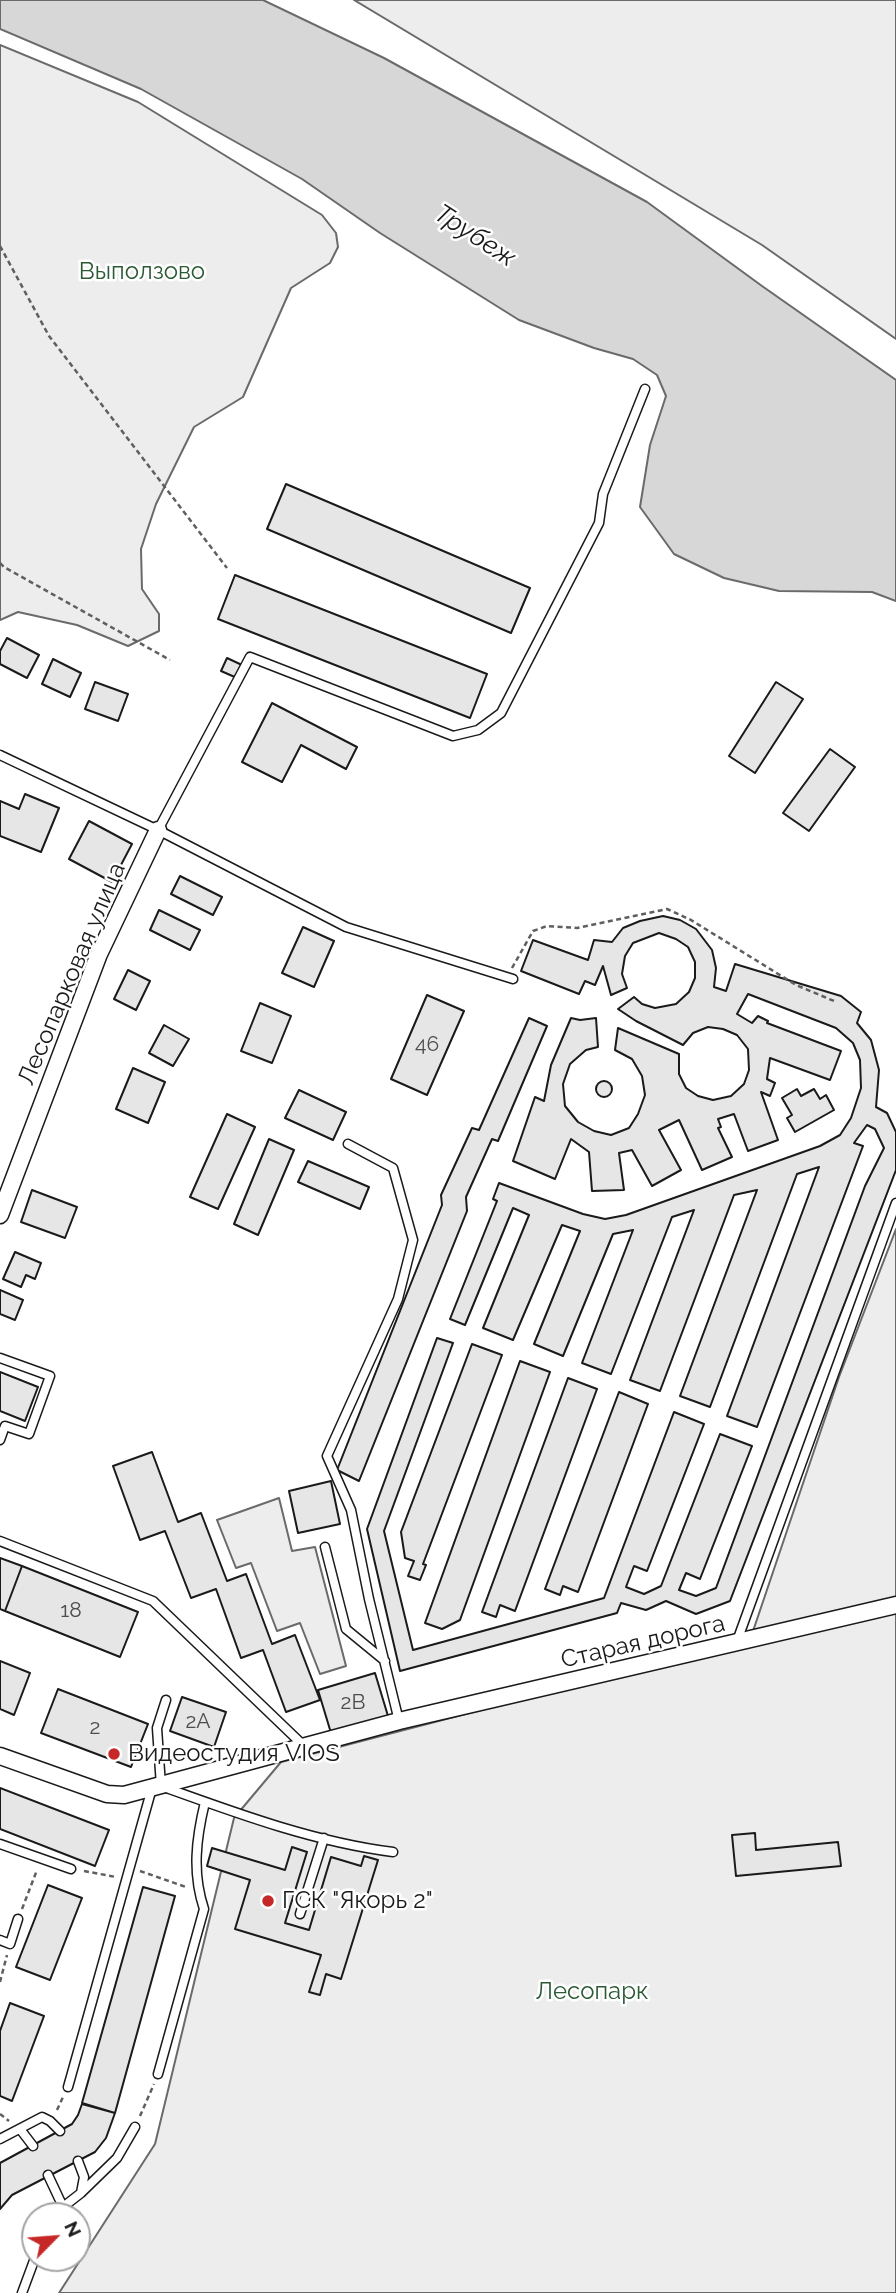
<!DOCTYPE html>
<meta charset="utf-8">
<style>
body{margin:0}
#map{position:relative;width:896px;height:2293px;overflow:hidden;background:#fff;font-family:Raleway,sans-serif}
canvas{display:block}
.north{position:absolute;left:21px;top:2202px;width:70px;height:70px;box-sizing:border-box;background:#fff;border:2px solid #a3a3a3;border-radius:50%;rotate:65deg;font-size:19px;font-weight:700;line-height:28px;text-align:center;color:#1a1a1a}
.north::after{content:'';display:block;margin:auto;width:24px;height:32px;background:#c62828;clip-path:polygon(50% 0,100% 100%,50% 72%,0 100%)}
</style>
<div id="map">
<canvas width="896" height="2293"></canvas>
<div class="north">N</div>
</div>
<script>
const c = document.querySelector('canvas').getContext('2d');
c.lineJoin = 'round';
function paint(path, color) { c.fillStyle = color; c.fill(path, 'evenodd'); }
function trace(path, color, width, dash) { c.strokeStyle = color; c.lineWidth = width; c.lineCap = dash ? 'butt' : 'round'; c.setLineDash(dash || []); c.stroke(path); }
function drawText(font, color, halo, rows, align = 'center') {
  c.font = font + ' Raleway,sans-serif'; c.lineWidth = 5; c.setLineDash([]); c.textBaseline = 'middle'; c.strokeStyle = halo; c.fillStyle = color; for (const [text, x, y, turn = 0] of rows) {
    c.save(); c.translate(x, y); c.rotate((+turn || 0) * Math.PI / 180); c.textAlign = isNaN(turn) ? turn : align; if (halo) c.strokeText(text, 0, 0); c.fillText(text, 0, 0); c.restore();
  }
}
const built = new Path2D(`
 M354,0H896V339L762,245Z
 M0,45L138,102L322,215L336,233L338,247L330,263L291,288L243,397L194,427L156,504L141,549L142,589L159,614V631L128,646L77,625L18,612L0,620Z
 M896,1229V2293H59L155,2144L234,1818L281,1762L750,1640L839,1377Z
 M279,1498L292,1551L315,1547L346,1666L320,1674L300,1623L277,1631L251,1563L236,1568L217,1520Z`);
paint(built, '#ededed');
trace(built, '#6a6a6a', 2);
const water = new Path2D(`
 M0,0H263L384,58L647,202L762,286L896,380V601L872,592L779,591L724,578L674,554L640,507L650,445L666,396L657,375L633,359L594,348L519,320L380,233L302,179L141,89L0,29Z`);
paint(water, '#d7d7d7');
trace(water, '#6a6a6a', 2);
const building = new Path2D(`
 M286,484L530,588L511,633L267,529Z
 M235,575L487,674L470,718L218,619Z
 M7,638L39,655L27,678L0,664V651Z
 M227,658L242,665L237,678L221,671Z
 M53,659L81,673L70,697L42,684Z
 M95,682L128,694L118,721L85,709Z
 M776,682L803,699L755,773L729,756Z
 M272,703L357,747L346,769L301,745L282,782L242,762Z
 M830,749L855,767L809,831L783,813Z
 M25,794L59,808L41,852L0,836V801L19,809Z
 M89,821L132,844L112,882L69,859Z
 M180,876L222,897L213,915L171,894Z
 M159,910L200,930L190,950L150,930Z
 M663,916L680,920L696,929L712,950L716,968L714,987L726,991L735,964L841,996L861,1012L857,1023L871,1040L879,1070L876,1107L887,1113L896,1132V1170L730,1601L696,1614L666,1601L646,1610L621,1603L617,1613L400,1671L367,1529L437,1338L453,1343L384,1531L413,1650L604,1598L674,1412L704,1424L647,1571L634,1566L626,1587L644,1594L661,1586L720,1434L752,1446L700,1579L686,1573L679,1590L696,1596L716,1588L865,1186L884,1148L875,1129L867,1125L854,1143L863,1146L757,1427L727,1416L819,1167L797,1174L710,1407L680,1396L757,1190L734,1195L660,1391L630,1380L694,1210L672,1217L611,1374L582,1363L633,1230L613,1234L563,1356L534,1344L580,1231L562,1225L513,1340L483,1328L529,1215L513,1208L465,1325L450,1319L497,1201L493,1199L499,1183L583,1214L605,1219L626,1215L820,1146L840,1135L851,1118L861,1088L860,1060L853,1043L836,1028L748,994L737,1014L752,1023L758,1016L768,1021L767,1023L841,1051L830,1080L770,1058L767,1079L775,1083L770,1096L761,1092L778,1140L748,1151L734,1114L718,1119L721,1127L718,1128L732,1157L702,1170L679,1120L659,1130L681,1170L652,1186L632,1150L619,1153L624,1190L592,1191L589,1152L571,1139L555,1179L513,1161L535,1097L544,1101L551,1065L571,1018L580,1020L596,1018L598,1047L586,1050L570,1064L563,1084L565,1106L578,1122L594,1131L611,1135L629,1128L638,1114L645,1095L642,1076L632,1059L615,1050L618,1028L679,1054V1074L686,1088L698,1096L713,1100L731,1096L744,1084L749,1070L748,1049L737,1035L723,1029L708,1027L693,1033L683,1045L636,1021L618,1009L634,997L642,1004L655,1008L676,1004L689,992L695,978V962L688,947L676,939L659,933L633,943L625,956L622,974L627,988L611,995L603,966L595,985L585,981L579,994L521,971L533,940L588,960L594,940L612,942L623,928L640,921Z
 M303,927L334,941L314,987L282,973Z
 M128,970L150,981L136,1010L114,999Z
 M427,995L464,1011L427,1095L391,1079Z
 M260,1003L291,1016L272,1063L241,1051Z
 M529,1018L547,1026L498,1141L492,1139L466,1197L467,1211L359,1481L337,1470L442,1205L441,1195L472,1128L479,1130Z
 M164,1025L189,1039L173,1066L149,1053Z
 M133,1068L165,1082L148,1123L116,1109Z
 M596 1089a8 8 0 1 1 16 0a8 8 0 1 1-16 0Z
 M797,1089L801,1096L814,1089L820,1099L826,1095L834,1110L795,1132L787,1118L792,1115L782,1098Z
 M299,1090L346,1112L333,1140L285,1118Z
 M227,1114L255,1127L218,1209L190,1197Z
 M269,1139L294,1150L258,1235L234,1224Z
 M308,1161L369,1187L360,1209L298,1182Z
 M32,1190L77,1207L65,1238L21,1222Z
 M15,1252L41,1263L35,1279L26,1275L21,1287L3,1279Z
 M0,1290L23,1300L15,1320L0,1314Z
 M472,1344L502,1355L423,1564L426,1565L420,1580L408,1576L414,1561L405,1558L401,1532Z
 M520,1361L550,1372L460,1620L442,1629L425,1623Z
 M0,1372L38,1387L25,1421L0,1411Z
 M568,1378L597,1389L515,1611L500,1605L496,1617L482,1612Z
 M619,1392L648,1404L578,1592L563,1586L560,1595L545,1589Z
 M152,1452L178,1522L201,1513L227,1581L246,1574L272,1644L295,1635L320,1700L286,1712L263,1650L241,1658L216,1589L191,1598L165,1531L140,1540L113,1466Z
 M331,1481L340,1524L298,1533L289,1491Z
 M0,1558L22,1566L5,1611L0,1609Z
 M22,1566L138,1612L120,1657L5,1611Z
 M0,1661L30,1673L14,1715L0,1709Z
 M375,1673L388,1716L331,1733L318,1690Z
 M58,1689L148,1724L131,1767L41,1733Z
 M182,1697L226,1712L214,1747L170,1731Z
 M0,1788L109,1830L95,1866L0,1829Z
 M755,1833L756,1850L838,1842L841,1866L736,1876L732,1835Z
 M292,1847L307,1852L285,1923L309,1930L331,1857L361,1866L364,1856L378,1860L341,1979L326,1974L320,1995L309,1992L321,1955L235,1929L250,1880L207,1866L212,1848L285,1870Z
 M48,1885L82,1898L50,1980L16,1967Z
 M143,1887L175,1896L115,2113L82,2103Z
 M10,2003L44,2016L12,2101L0,2096V2031Z
 M82,2104L115,2113L106,2138L95,2152L12,2195L0,2209V2163L72,2124L78,2115Z`);
paint(building, '#e6e6e6');
trace(building, '#1a1a1a', 2);
const service = new Path2D(`
 M0,755L158,830L346,927L513,979
 M158,830L250,657L453,736L478,730L501,713L599,523L603,494L645,389
 M348,1144L393,1168L413,1240L398,1299L327,1456L351,1510L369,1599L399,1721
 M0,1358L50,1376L29,1434L5,1426L0,1440
 M0,1541L153,1601L304,1746
 M325,1547L346,1629L385,1661
 M737,1641L896,1203
 M166,1700L157,1728L161,1786C236,1813 314,1842 393,1852
 M0,1844L71,1869
 M300,1914L324,1838
 M0,1940L10,1944L18,1919
 M158,2074L204,1909C192,1873 196,1839 205,1802
 M68,2087L152,1788
 M20,2129L33,2146
 M0,2139L42,2117L50,2121L60,2131
 M48,2175L63,2207
 M81,2193L117,2158L135,2127
 M58,2216L63,2207L81,2193L84,2177L78,2161
 M22,2293L35,2258`);
const minor = new Path2D(`
 M0,1215L99,954L158,830
 M0,1756L107,1794L124,1795L399,1721L896,1605`);
trace(service, '#1a1a1a', 11);
trace(minor, '#1a1a1a', 19);
trace(new Path2D(`
 M0,246L49,336L227,568
 M0,563L4,567L170,660
 M512,968L533,931L547,926L577,928L667,909L691,920L796,985L834,1001
 M84,1871L116,1877
 M140,1871L186,1887
 M22,1909L37,1870
 M0,1982L7,1955
 M57,2110L63,2097
 M0,2114L9,2121
 M140,2116L154,2084`), '#5f5f5f', 2.5, [5, 3.5]);
trace(service, '#fff', 8);
trace(minor, '#fff', 16);
for (const [x, y, r, color] of [
 [114,1754,7,"#c62828"],
 [268,1901,7,"#c62828"]
]) { const dot = new Path2D(); dot.arc(x, y, r, 0, 2 * Math.PI); c.fillStyle = color; c.fill(dot); trace(dot, '#fff', 2.5); }
drawText('21px', '#4d4d4d', null, [
 ["46",427,1045],
 ["18",71,1611],
 ["2В",353,1703],
 ["2А",198,1722],
 ["2",95,1728]
]);
drawText('24px', '#2b5a34', '#fff', [
 ["Выползово",142,272],
 ["Лесопарк",592,1992]
]);
drawText('24px', '#1a1a1a', '#fff', [
 ["Лесопарковая улица",72,974,-67],
 ["Старая дорога",643,1642,-13]
]);
drawText('24px', '#1a1a1a', '#fff', [
 ["Видеостудия VIOS",128,1754],
 ["ГСК \"Якорь 2\"",282,1901]
], 'left');
drawText('italic 26px', '#1a1a1a', '#fff', [
 ["Трубеж",475,236,33]
]);
</script>
